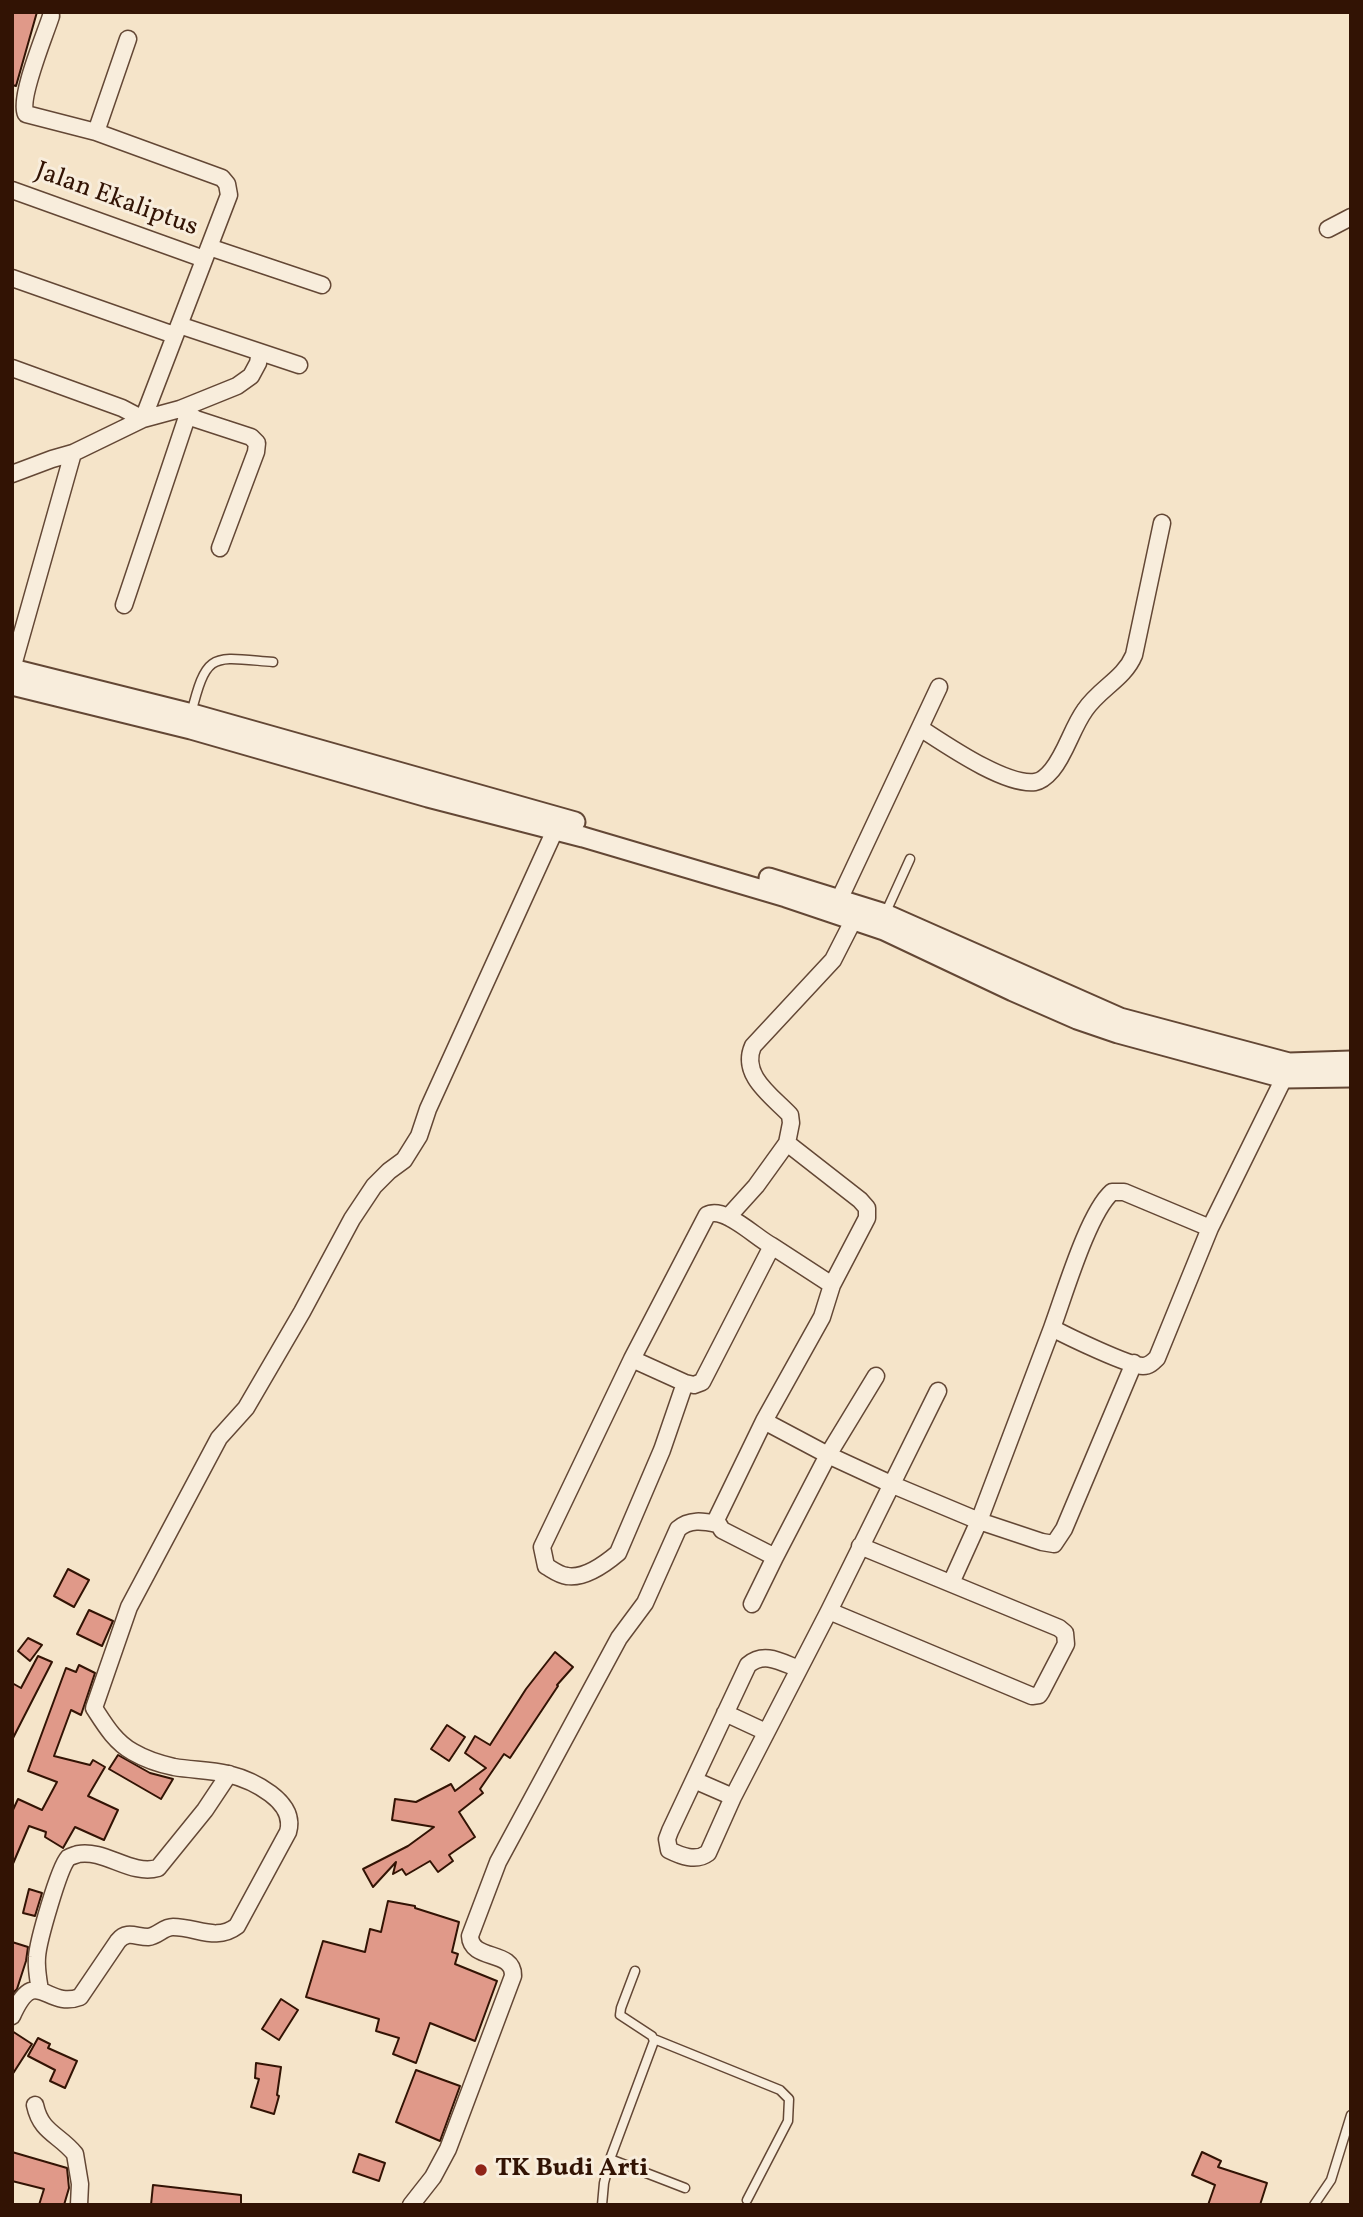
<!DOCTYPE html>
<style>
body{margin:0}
#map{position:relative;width:1363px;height:2217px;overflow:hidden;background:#f5e4c9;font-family:Vollkorn,serif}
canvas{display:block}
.frame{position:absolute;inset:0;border:14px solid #321304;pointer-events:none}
</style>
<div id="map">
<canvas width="1363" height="2217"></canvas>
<div class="frame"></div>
</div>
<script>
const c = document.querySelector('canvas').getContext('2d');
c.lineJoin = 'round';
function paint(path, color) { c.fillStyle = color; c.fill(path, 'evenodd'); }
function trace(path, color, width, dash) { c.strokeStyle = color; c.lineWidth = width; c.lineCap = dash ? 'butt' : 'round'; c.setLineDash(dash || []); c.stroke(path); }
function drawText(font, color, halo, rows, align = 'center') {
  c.font = font + ' Vollkorn,serif'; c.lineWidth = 6; c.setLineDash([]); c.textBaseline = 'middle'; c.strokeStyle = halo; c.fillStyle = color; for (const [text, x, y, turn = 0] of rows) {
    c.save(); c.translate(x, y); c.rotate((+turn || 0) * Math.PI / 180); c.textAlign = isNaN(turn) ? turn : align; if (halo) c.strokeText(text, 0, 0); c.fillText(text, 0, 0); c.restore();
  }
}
const building = new Path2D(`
 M12,12H37L16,86L12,85Z
 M68,1569L89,1580L74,1607L54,1596Z
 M89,1610L113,1621L102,1646L77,1634Z
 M28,1638L42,1645L30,1661L18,1651Z
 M555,1652L573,1667L557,1685L558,1686L510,1758L504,1754L480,1789L483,1793L459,1812L475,1837L449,1855L453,1861L438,1872L430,1861L406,1875L402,1869L393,1874L396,1862L373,1887L363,1869L408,1846L434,1827L392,1820L395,1799L416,1802L451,1784L455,1791L486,1768L465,1753L475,1736L490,1745L526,1689Z
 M38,1656L52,1662L12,1740V1683L21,1688Z
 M79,1665L95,1673L81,1715L71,1710L54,1756L90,1765L93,1760L105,1767L88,1796L118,1810L104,1840L75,1827L63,1848L45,1837L46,1832L29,1826L12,1866V1812L18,1799L42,1810L57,1782L28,1771L66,1668L76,1672Z
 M447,1725L465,1737L449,1761L431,1749Z
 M118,1755L150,1773L173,1779L161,1799L109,1769Z
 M29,1889L42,1893L35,1916L23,1913Z
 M388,1901L415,1906V1908L459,1922L452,1952L458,1954L455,1964L497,1981L475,2041L430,2023L416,2063L393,2054L399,2038L376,2031L379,2019L306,1997L323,1941L365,1952L370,1929L381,1932Z
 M12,1942L28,1947L26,1961L17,1989L12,1994Z
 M281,1999L298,2010L279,2040L262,2029Z
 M12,2031L32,2044L12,2075Z
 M38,2038L50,2044L48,2048L77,2061L65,2088L50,2081L55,2070L28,2056Z
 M256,2063L281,2067L277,2095L279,2096L274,2114L251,2107L259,2079L255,2078Z
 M416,2070L460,2086L440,2141L396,2122Z
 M12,2152L67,2168L69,2188L64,2205H39L44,2189L12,2181Z
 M1202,2152L1221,2161L1218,2167L1267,2183L1260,2205H1208L1215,2185L1192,2175Z
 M359,2154L385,2163L379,2181L353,2172Z
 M153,2185L241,2195V2205H151Z`);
paint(building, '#e09989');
trace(building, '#321304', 2);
const service = new Path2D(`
 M191,714C207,650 212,657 273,662
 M885,914L910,859
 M654,2039L780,2090L789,2099L788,2121L747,2200
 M610,2159L685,2188
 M602,2205L604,2183L610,2159L654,2041L652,2036L620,2015L621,2008L635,1971
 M1314,2205L1331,2180L1351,2115`);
const minor = new Path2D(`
 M51,16C45,35 18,99 26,114L96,132L222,178L227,184L229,195L143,419
 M96,132L128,39
 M12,190L204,259
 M1328,229L1351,217
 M209,247L322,285
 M12,278L174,335
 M179,325L299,365
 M12,368L122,408L143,419
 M180,409L196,419L251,437L257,443L256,452L220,548
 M12,474L52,459L73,453L143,419L180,409L237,386L251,376L258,363L260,352
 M124,605L188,414
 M12,669L73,453
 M920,728C945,744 1005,786 1035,782C1042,781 1047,776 1052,770C1066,753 1072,728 1085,710C1100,688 1124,679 1134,655L1162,523
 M839,900L939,687
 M858,911L833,960L753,1046C740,1075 772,1096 790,1115L791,1123L787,1143L860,1200L867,1208V1218L832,1285L822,1317L764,1421L828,1455L893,1485L979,1521L1042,1542L1054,1544L1064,1529L1134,1363
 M728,1217L756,1186L787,1143
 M1052,1328C1064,1296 1088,1213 1112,1192H1124L1210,1228
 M632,1359L685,1383L694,1385L702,1382L772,1246L832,1285
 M685,1383L662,1450L618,1553C605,1564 585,1579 567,1576C559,1575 553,1570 546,1566L542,1547L632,1359L707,1215C724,1205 756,1238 772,1246
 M764,1421L716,1520L722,1530L775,1557L828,1455L876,1376
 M951,1583L979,1521L1052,1328C1067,1336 1129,1366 1143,1366C1149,1366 1153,1362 1157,1358L1210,1228L1284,1078
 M752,1604L775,1557
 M829,1611L1032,1696L1039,1695L1041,1692L1066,1644L1065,1633L1059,1628L860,1546
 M799,1669C781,1662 764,1651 748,1665L670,1831L667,1839L669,1850C681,1856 696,1862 708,1853L733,1797L829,1611L938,1391
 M725,1713L766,1732
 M694,1780L733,1797
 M40,1990C38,1979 36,1968 37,1957C38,1941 59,1868 68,1858C71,1856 76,1855 78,1854C105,1849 131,1876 158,1868L205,1810L229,1774
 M12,2016C36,1963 46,2010 80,1997L118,1941C127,1930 136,1937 148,1937C158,1936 163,1927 173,1927C197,1927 216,1942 237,1926L288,1832C297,1801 252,1780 228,1774C210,1770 192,1770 174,1767C160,1764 145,1759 133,1752C115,1742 105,1725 94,1708L129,1607L219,1438L246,1408L302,1312L352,1219L374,1186L389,1171L404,1160L419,1136L428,1109L555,830
 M35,2105C41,2133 59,2134 75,2154L80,2184L79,2205
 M411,2205L433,2177L448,2149L513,1976C514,1949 471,1962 470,1936L498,1862L619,1638L645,1603L678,1529C689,1519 703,1521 717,1524`);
const tertiary = new Path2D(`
 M12,669L196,715L575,822
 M12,685L191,729L428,797L583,837L786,897L884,930L1013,991L1077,1019L1118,1033L1284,1078L1351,1077
 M769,878L885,914L1120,1018L1289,1063L1351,1061`);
trace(service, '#634735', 11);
trace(minor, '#634735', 19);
trace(tertiary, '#634735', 23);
trace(service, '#f8eddc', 8);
trace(minor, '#f8eddc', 16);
trace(tertiary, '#f8eddc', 19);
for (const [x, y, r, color] of [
 [481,2170,7,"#8f2418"]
]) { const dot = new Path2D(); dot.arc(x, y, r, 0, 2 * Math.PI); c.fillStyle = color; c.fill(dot); trace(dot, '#f8eddc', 2.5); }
drawText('26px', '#321304', '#f8eddc', [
 ["Jalan Ekaliptus",116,201,20]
]);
drawText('bold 26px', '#321304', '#f8eddc', [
 ["TK Budi Arti",495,2170]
], 'left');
</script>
